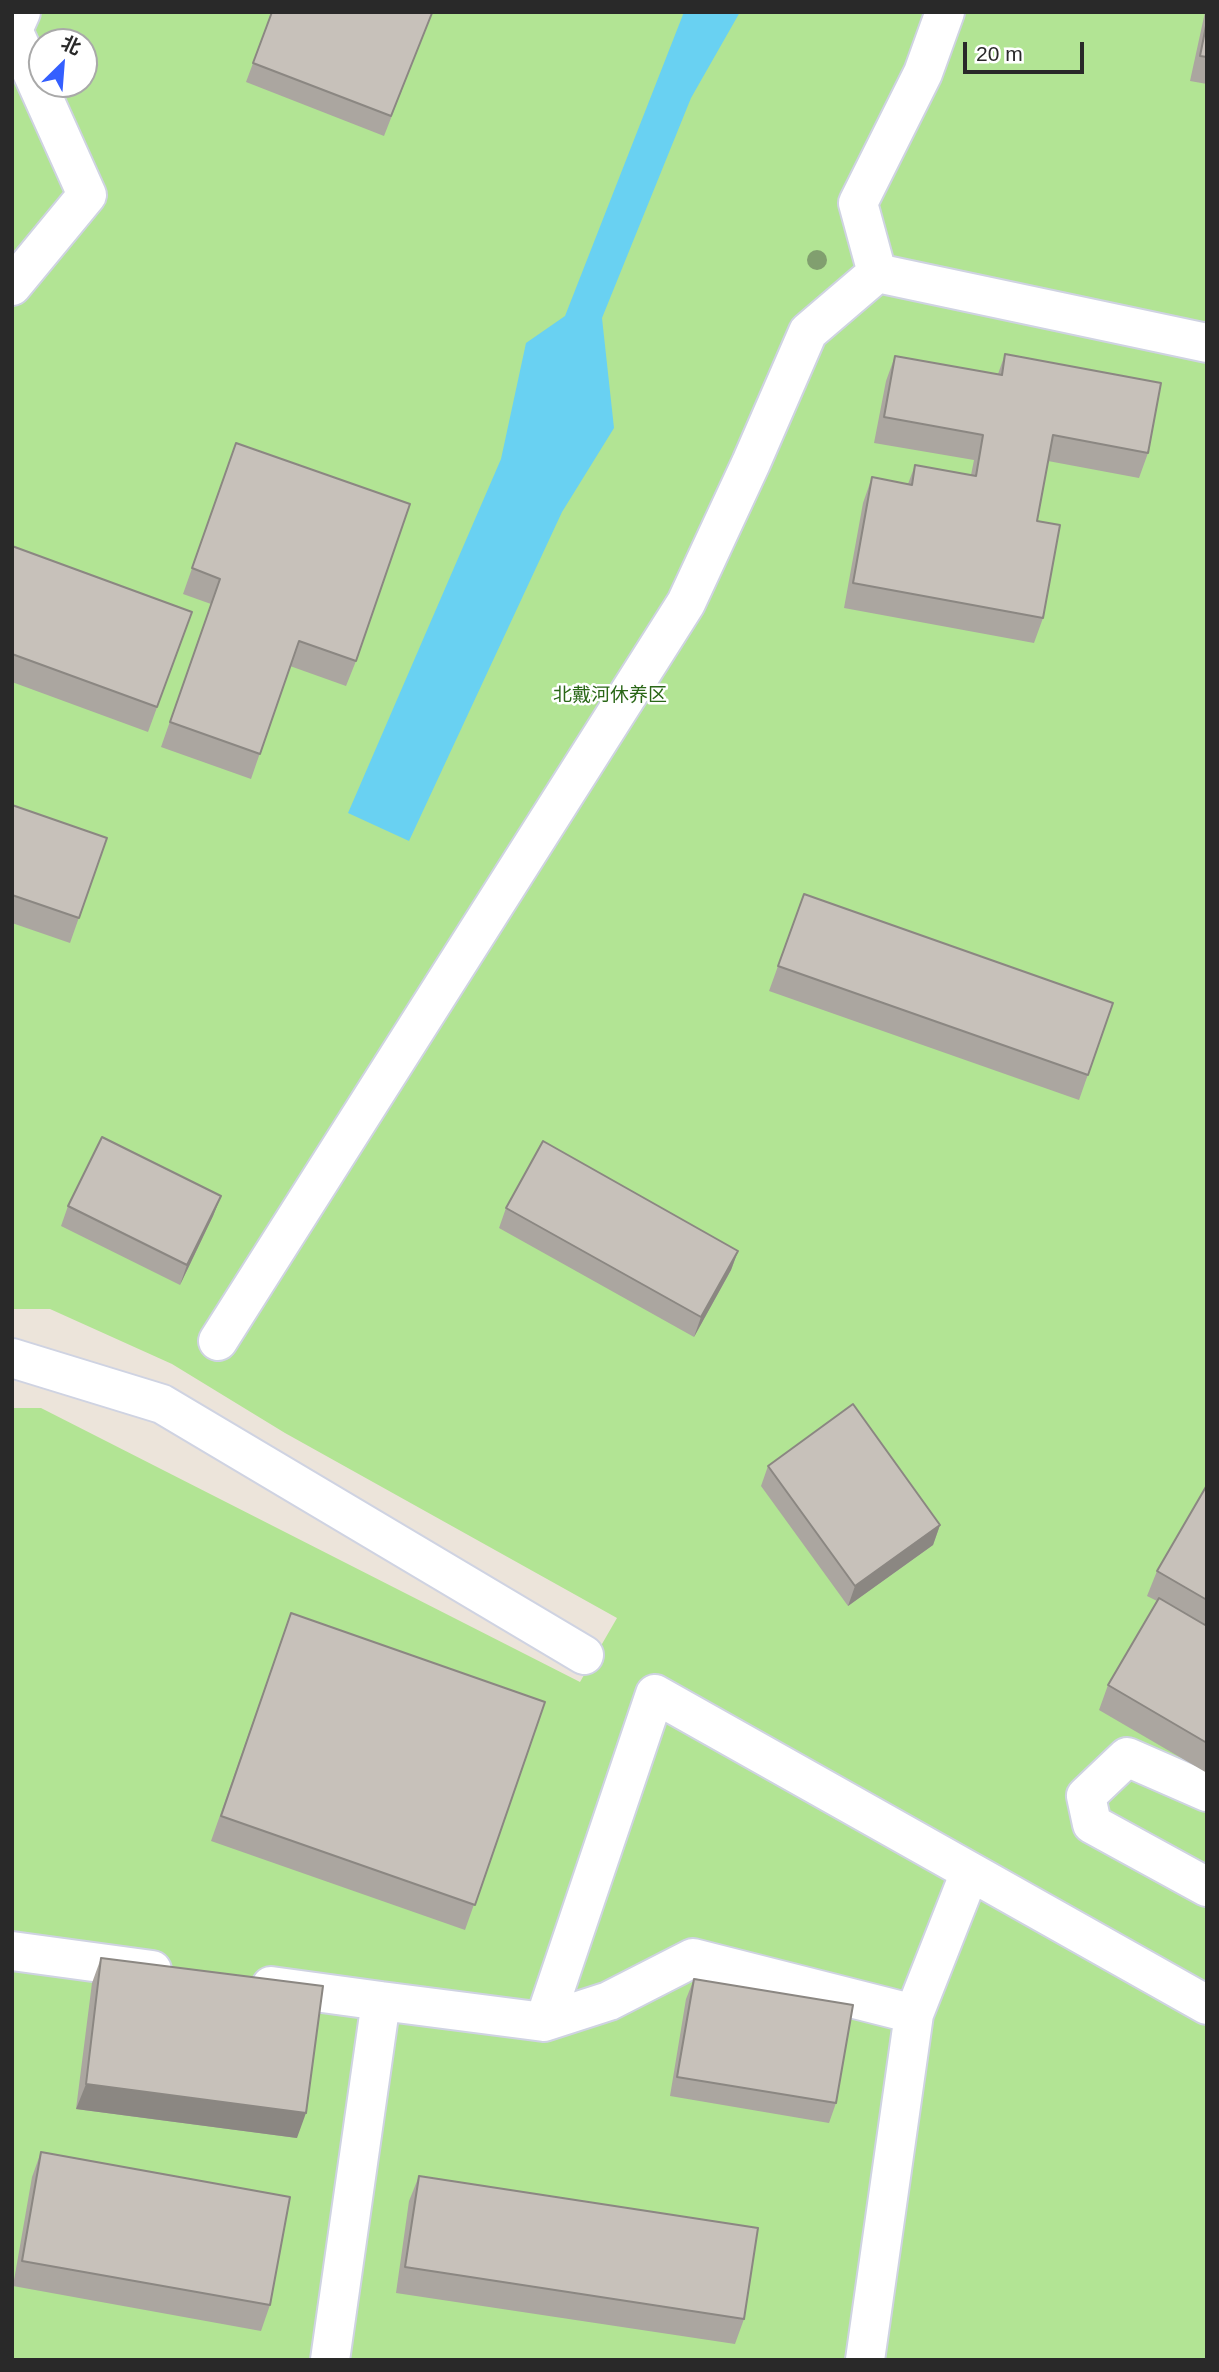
<!DOCTYPE html>
<meta charset="utf-8">
<style>
body{margin:0}
#map{position:relative;width:1219px;height:2372px;overflow:hidden;background:#ece4da;font-family:Arial,"Noto Sans SC",sans-serif}
canvas{display:block}
.frame{position:absolute;inset:0;border:14px solid #292929;pointer-events:none}
.north{position:absolute;left:28px;top:28px;width:70px;height:70px;box-sizing:border-box;background:#fff;border:2px solid #a9a9a9;border-radius:50%;rotate:25deg;font-size:19px;font-weight:700;line-height:28px;text-align:center;color:#292929}
.north::after{content:'';display:block;margin:auto;width:24px;height:32px;background:#345fff;clip-path:polygon(50% 0,100% 100%,50% 72%,0 100%)}
.scale{position:absolute;left:963px;top:42px;width:121px;height:32px;box-sizing:border-box;border:4px solid #292929;border-top:0;padding-left:9px;font-size:21px;line-height:24px;white-space:nowrap;color:#292929;-webkit-text-stroke:5px #fff;paint-order:stroke}
</style>
<div id="map">
<canvas width="1219" height="2372"></canvas>
<div class="frame"></div>
<div class="north">北</div>
<div class="scale">20 m</div>
</div>
<script>
const c = document.querySelector('canvas').getContext('2d');
c.lineJoin = 'round';
function paint(path, color) { c.fillStyle = color; c.fill(path, 'evenodd'); }
function trace(path, color, width, dash) { c.strokeStyle = color; c.lineWidth = width; c.lineCap = dash ? 'butt' : 'round'; c.setLineDash(dash || []); c.stroke(path); }
function drawText(font, color, halo, rows, align = 'center') {
  c.font = font + ' Arial,"Noto Sans SC",sans-serif'; c.lineWidth = 5; c.setLineDash([]); c.textBaseline = 'middle'; c.strokeStyle = halo; c.fillStyle = color; for (const [text, x, y, turn = 0] of rows) {
    c.save(); c.translate(x, y); c.rotate((+turn || 0) * Math.PI / 180); c.textAlign = isNaN(turn) ? turn : align; if (halo) c.strokeText(text, 0, 0); c.fillText(text, 0, 0); c.restore();
  }
}
paint(new Path2D(`
 M12,12H1207V2360H12V1408H41L580,1682L617,1618L285,1433L172,1364L50,1309H12ZM42,42H84V84H42Z`), '#b2e494');
paint(new Path2D(`
 M684,12H740L691,98L602,318L614,428L562,512L409,841L348,813L501,459L526,343L565,316Z`), '#69d1f2');
const minor = new Path2D(`
 M877,273L1207,343
 M12,286L87,195L13,30L21,12
 M218,1341L686,603L751,463L808,332L877,273L858,203L923,73L945,12
 M12,1358L162,1404L584,1655
 M1207,1792L1127,1757L1086,1796L1092,1824L1207,1887
 M12,1951L152,1970
 M271,1986L381,2001
 M544,2022L609,2001L693,1958L914,2014
 M330,2360L381,2001L544,2022L655,1694L1207,2005
 M865,2360L914,2014L970,1872`);
trace(minor, '#cfd3e2', 42);
trace(minor, '#fff', 38);
c.fillStyle = '#819f6f';
for (const [x, y] of [
 [817,260]
]) { c.beginPath(); c.arc(x, y, 10, 0, 2 * Math.PI); c.fill(); }
paint(new Path2D(`
 M272,12L432,13L384,136L246,82Z
 M1205,12H1207V84L1190,81Z
 M1005,354L1148,453L1139,478L1048,461L1037,521L1043,618L1034,643L844,608L863,503L872,477L908,484L915,465L971,475L974,460L874,443L886,381L895,356L998,374Z
 M236,443L356,661L346,686L290,666L251,779L161,747L211,604L183,594Z
 M12,546L192,612L148,732L12,682Z
 M12,805L107,838L70,943L12,923Z
 M804,894L1113,1003L1079,1100L769,991Z
 M221,1196L213,1216L180,1285L61,1226L68,1206Z
 M506,1208L738,1251L731,1270L694,1337L499,1228Z
 M768,1466L940,1525L933,1545L848,1606L761,1486Z
 M1207,1485V1773L1099,1710L1108,1685L1157,1601L1147,1596L1157,1571Z
 M291,1613L545,1702L465,1930L211,1841Z
 M101,1958L297,2138L76,2109L92,1983Z
 M694,1979L836,2103L829,2123L670,2096L686,1999Z
 M41,2152L270,2305L261,2331L13,2286L32,2177Z
 M419,2176L744,2319L735,2344L396,2293L409,2201Z`), '#aba6a0');
paint(new Path2D(`
 M221,1196L213,1216L180,1285L187,1265Z
 M738,1251L731,1270L694,1337L701,1317Z
 M940,1525L933,1545L848,1606L855,1586Z
 M86,2084L306,2113L297,2138L76,2109Z`), '#8b8782');
const building = new Path2D(`
 M272,12H430L432,13L391,116L253,63Z
 M1207,21V57L1200,56Z
 M1005,354L1161,383L1148,453L1053,435L1037,521L1060,525L1043,618L853,583L872,477L912,485L915,465L976,476L983,435L884,417L895,356L1002,375Z
 M236,443L410,504L356,661L299,641L260,754L170,722L220,579L192,568Z
 M12,546L192,612L157,707L12,654Z
 M12,805L107,838L79,918L12,895Z
 M804,894L1113,1003L1088,1075L778,966Z
 M102,1137L221,1196L187,1265L68,1206Z
 M543,1141L738,1251L701,1317L506,1208Z
 M853,1404L940,1525L855,1586L768,1466Z
 M1207,1485V1600L1157,1571Z
 M1159,1598L1205,1625L1207,1623V1743L1108,1685Z
 M291,1613L545,1702L475,1905L221,1816Z
 M101,1958L323,1986L306,2113L86,2084Z
 M694,1979L853,2005L836,2103L677,2077Z
 M41,2152L290,2197L270,2305L22,2261Z
 M419,2176L758,2228L744,2319L405,2267Z`);
paint(building, '#c7c1ba');
trace(building, '#8b8782', 2);
drawText('19px', '#2a6717', '#fff', [
 ["北戴河休养区",610,696]
]);
</script>
